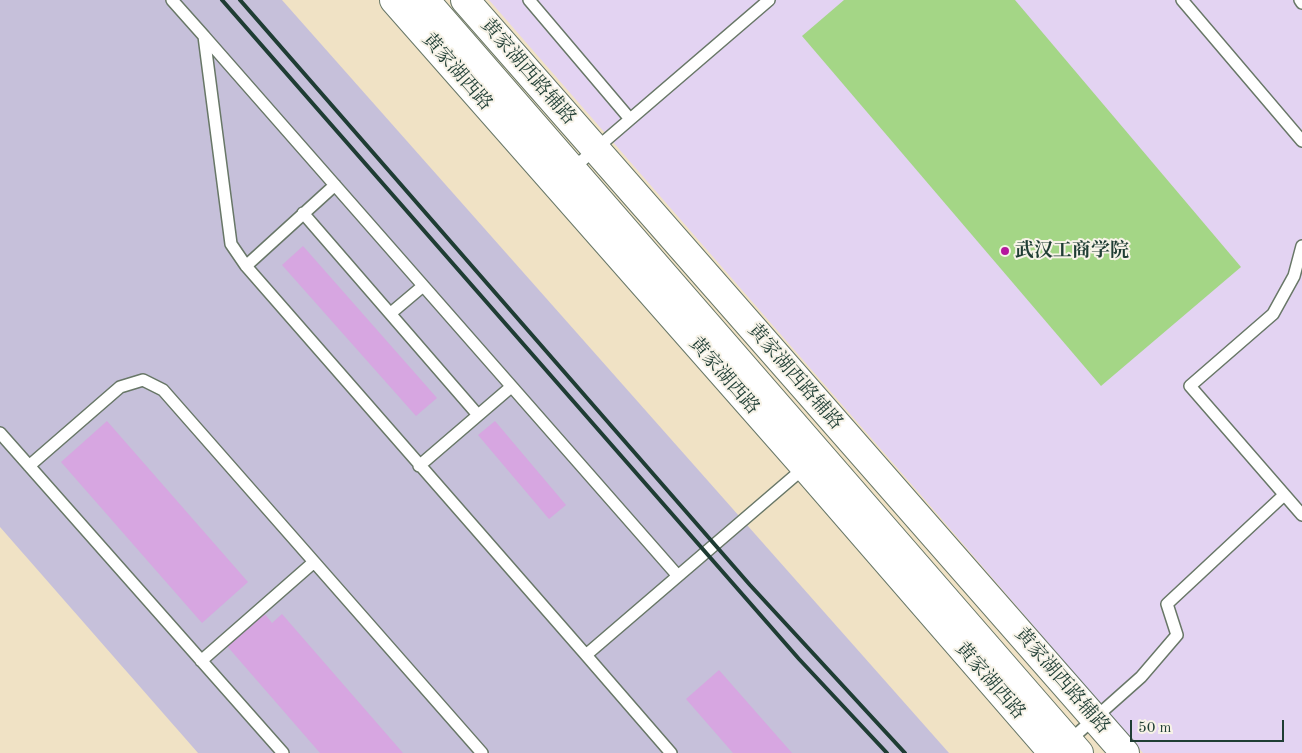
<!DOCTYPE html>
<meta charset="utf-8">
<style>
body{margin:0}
#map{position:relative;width:1302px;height:753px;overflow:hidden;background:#f0e2c5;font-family:"Old Standard TT",serif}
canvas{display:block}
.scale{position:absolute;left:1130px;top:720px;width:154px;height:22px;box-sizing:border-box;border:2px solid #1f3d34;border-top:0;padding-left:6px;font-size:15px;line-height:18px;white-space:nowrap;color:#1f3d34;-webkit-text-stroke:4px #f7f3e8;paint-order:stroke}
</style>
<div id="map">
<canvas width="1302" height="753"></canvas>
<div class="scale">50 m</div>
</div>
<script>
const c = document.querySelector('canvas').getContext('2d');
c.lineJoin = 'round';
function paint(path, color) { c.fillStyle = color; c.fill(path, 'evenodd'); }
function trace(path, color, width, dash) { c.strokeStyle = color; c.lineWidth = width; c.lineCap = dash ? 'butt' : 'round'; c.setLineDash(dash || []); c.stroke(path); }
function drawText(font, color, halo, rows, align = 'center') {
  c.font = font + ' "Old Standard TT","Noto Serif SC",serif'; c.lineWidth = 4; c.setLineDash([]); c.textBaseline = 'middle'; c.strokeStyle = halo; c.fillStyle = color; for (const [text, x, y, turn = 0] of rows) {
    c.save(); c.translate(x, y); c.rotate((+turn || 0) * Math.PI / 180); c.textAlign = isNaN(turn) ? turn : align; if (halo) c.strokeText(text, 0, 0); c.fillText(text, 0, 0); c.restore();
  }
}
paint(new Path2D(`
 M489,0H1302V753H1143L926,501Z`), '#e3d3f2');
paint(new Path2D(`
 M0,0H282L949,753H198L0,527Z`), '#c6c0da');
paint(new Path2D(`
 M844,0H1015L1241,267L1101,386L802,36Z`), '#a4d686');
paint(new Path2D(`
 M303,246L437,398L416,416L282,265Z
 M107,421L248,582L202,623L61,462Z
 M495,421L566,505L549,519L478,435Z
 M264,613L272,623L282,614L403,753H320L227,646Z
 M719,670L792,753H733L686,699Z`), '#d7a6e1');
const service = new Path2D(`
 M172,0L204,36L231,244L246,266L586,655L805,467
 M529,0L630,119
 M1182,0L1302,141
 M1300,0L1302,3
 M204,36L678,576
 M571,170L769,0
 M303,213L478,415
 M1302,246L1294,276L1273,314L1190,386L1302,515
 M246,266L335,185
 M391,313L423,286
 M0,433L283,753
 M29,466L120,387L143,380L163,390L482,753
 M419,466L511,387
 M586,655L671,753
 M201,661L314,562
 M1069,741L1141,677L1177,635L1167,604L1284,495`);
const tertiary = new Path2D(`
 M465,0L1125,753`);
const secondary = new Path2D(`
 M394,0L805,467L1053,753
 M425,0L1079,753`);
trace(service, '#687767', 14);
trace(tertiary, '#687767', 30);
trace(secondary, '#687767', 30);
trace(service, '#fff', 11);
trace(tertiary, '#fff', 28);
trace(secondary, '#fff', 28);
trace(new Path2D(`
 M222,0L799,659L887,753
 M240,0L750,585L905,753`), '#1f3d34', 4);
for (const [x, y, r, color] of [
 [1005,251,5,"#b5179e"]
]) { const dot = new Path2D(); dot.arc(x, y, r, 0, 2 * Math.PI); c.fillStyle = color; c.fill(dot); trace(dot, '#f7f3e8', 2); }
drawText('19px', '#1f3d34', '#f7f3e8', [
 ["黄家湖西路",457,72,49],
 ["黄家湖西路辅路",528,72,49],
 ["黄家湖西路",724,376,49],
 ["黄家湖西路辅路",795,377,49],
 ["黄家湖西路",990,681,49],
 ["黄家湖西路辅路",1062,681,49]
]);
drawText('bold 19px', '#1f3d34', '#f7f3e8', [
 ["武汉工商学院",1015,251]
], 'left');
</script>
